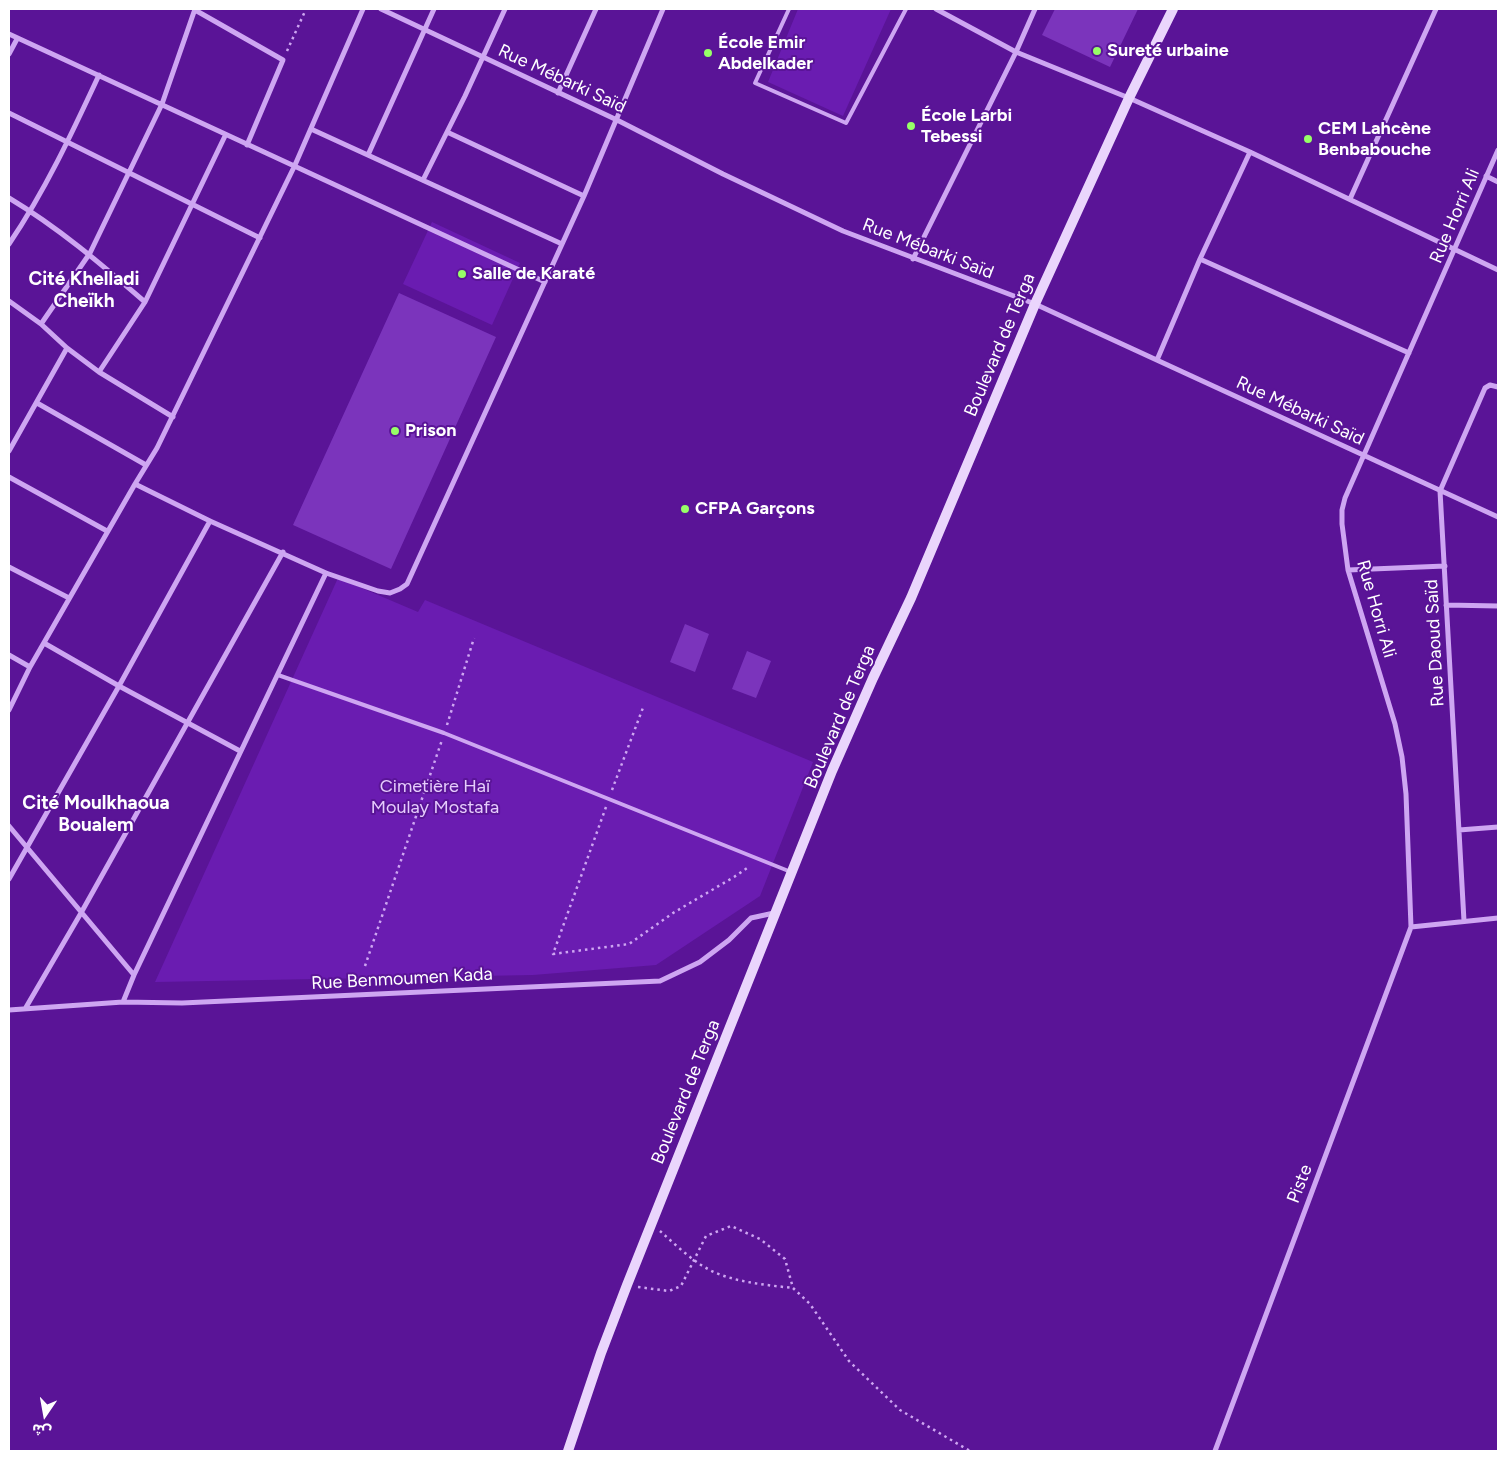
<!DOCTYPE html>
<meta charset="utf-8">
<style>
body{margin:0}
#map{position:relative;width:1507px;height:1460px;overflow:hidden;background:#5a1497;font-family:Figtree,"Noto Sans Arabic",sans-serif}
canvas{display:block}
.frame{position:absolute;inset:0;border:10px solid #fff;pointer-events:none}
.north{position:absolute;left:20px;top:1390px;width:50px;height:50px;-webkit-text-stroke:4px #5a1497;paint-order:stroke;rotate:192deg;font-size:14px;font-weight:700;line-height:20px;text-align:center;color:#fff}
.north::after{content:'';display:block;margin:auto;width:18px;height:22px;background:#fff;clip-path:polygon(50% 0,100% 100%,50% 72%,0 100%)}
</style>
<div id="map">
<canvas width="1507" height="1460"></canvas>
<div class="frame"></div>
<div class="north">ش</div>
</div>
<script>
const c = document.querySelector('canvas').getContext('2d');
c.lineJoin = 'round';
function paint(path, color) { c.fillStyle = color; c.fill(path, 'evenodd'); }
function trace(path, color, width, dash) { c.strokeStyle = color; c.lineWidth = width; c.lineCap = dash ? 'butt' : 'round'; c.setLineDash(dash || []); c.stroke(path); }
function drawText(font, color, halo, rows, align = 'center') {
  c.font = font + ' Figtree,sans-serif'; c.lineWidth = 4; c.setLineDash([]); c.textBaseline = 'middle'; c.strokeStyle = halo; c.fillStyle = color; for (const [text, x, y, turn = 0] of rows) {
    c.save(); c.translate(x, y); c.rotate((+turn || 0) * Math.PI / 180); c.textAlign = isNaN(turn) ? turn : align; if (halo) c.strokeText(text, 0, 0); c.fillText(text, 0, 0); c.restore();
  }
}
paint(new Path2D(`
 M798,9H891L843,116L768,82Z
 M432,222L520,263L492,325L403,284Z
 M338,578L418,612L425,600L813,762L760,896L656,965L533,975L155,982Z`), '#6a1cb1');
paint(new Path2D(`
 M1055,9H1138L1110,67L1042,35Z
 M399,293L496,337L391,569L293,525Z
 M685,624L709,634L695,672L670,662Z
 M747,651L771,661L756,698L732,689Z`), '#7b34bc');
trace(new Path2D(`
 M287,51L306,9
 M447,725L474,638
 M612,790L644,705
 M606,807L553,954L629,944L673,913L734,877L750,866
 M365,966L442,740
 M660,1231C677,1246 695,1264 716,1273C741,1283 767,1285 793,1288
 M638,1287L669,1291L681,1286L706,1236L731,1226L760,1239L785,1259L793,1288L810,1304L849,1361L900,1410L970,1451`), '#cea6f2', 2.5, [2.5, 4]);
trace(new Path2D(`
 M789,9L755,83L846,123L906,9
 M278,675L444,733L791,872`), '#cea6f2', 4);
trace(new Path2D(`
 M363,9L295,165L157,448L135,484L210,521L326,573L378,591L390,593L400,589L407,584L584,196L663,9
 M381,9L617,120L723,174L843,231L1035,304L1498,517
 M936,9L1016,52L1129,98L1250,152L1498,270
 M195,10L283,60L247,145
 M9,34L545,282
 M9,54L17,39
 M558,93L596,9
 M9,113L260,238
 M311,129L562,244
 M447,132L584,196
 M1498,150L1345,498L1342,510V524L1348,570L1395,724L1402,757L1406,794L1411,927L1498,918
 M368,155L434,9
 M1486,176L1498,182
 M423,180L465,96L505,9
 M9,198C59,228 101,264 145,302
 M1350,199L1436,9
 M9,244C45,191 72,133 99,75
 M913,259L1016,52L1035,9
 M1200,259L1409,353
 M9,301L41,324L67,348L99,372L173,417
 M41,324L90,253L162,104L195,9
 M1157,360L1200,259L1250,152
 M99,372L145,302L225,136
 M37,403L146,465
 M9,451L67,348
 M9,477L107,531
 M9,567L69,598
 M1348,570L1445,566
 M1446,605L1498,606
 M44,643L119,686L240,751
 M9,655L30,667
 M9,710L30,667L135,484
 M9,826L134,975
 M1459,830L1498,827
 M9,879L119,686L210,521
 M1464,921L1440,491L1485,388L1490,385L1498,387
 M123,1002L134,975L326,573
 M25,1009L81,913L283,552
 M9,1010L123,1002L182,1003L660,981L700,962L729,940L751,918L774,913
 M1215,1451L1411,927`), '#cea6f2', 5);
trace(new Path2D(`
 M568,1451L601,1353L627,1285L832,771L873,678L911,598L1035,304L1129,98L1173,9`), '#ead5fc', 10);
for (const [x, y, r, color] of [
 [1097,51,5,"#97ff67"],
 [708,53,5,"#97ff67"],
 [911,126,5,"#97ff67"],
 [1308,139,5,"#97ff67"],
 [462,274,5,"#97ff67"],
 [395,431,5,"#97ff67"],
 [685,509,5,"#97ff67"]
]) { const dot = new Path2D(); dot.arc(x, y, r, 0, 2 * Math.PI); c.fillStyle = color; c.fill(dot); trace(dot, '#5a1497', 2); }
drawText('bold 18px', '#fff', '#5a1497', [
 ["École Emir",718,43],
 ["Abdelkader",718,64],
 ["Sureté urbaine",1107,51],
 ["École Larbi",921,116],
 ["Tebessi",921,137],
 ["CEM Lahcène",1318,129],
 ["Benbabouche",1318,150],
 ["Salle de Karaté",472,274],
 ["Prison",405,431],
 ["CFPA Garçons",695,509]
], 'left');
drawText('18px', '#fff', '#5a1497', [
 ["Rue Mébarki Saïd",562,79,25],
 ["Rue Horri Ali",1455,216,-67],
 ["Rue Mébarki Saïd",928,249,21],
 ["Boulevard de Terga",1000,345,-67],
 ["Rue Mébarki Saïd",1300,411,25],
 ["Rue Horri Ali",1376,609,74],
 ["Rue Daoud Saïd",1435,643,-93],
 ["Boulevard de Terga",840,717,-67],
 ["Rue Benmoumen Kada",402,979,-3],
 ["Boulevard de Terga",686,1092,-68],
 ["Piste",1300,1184,-69]
]);
drawText('18px', '#e6cdfd', '#5a1497', [
 ["Cimetière Haï",435,787],
 ["Moulay Mostafa",435,808]
]);
drawText('bold 19px', '#fff', '#5a1497', [
 ["Cité Khelladi",84,279],
 ["Cheïkh",84,301],
 ["Cité Moulkhaoua",96,803],
 ["Boualem",96,825]
]);
</script>
